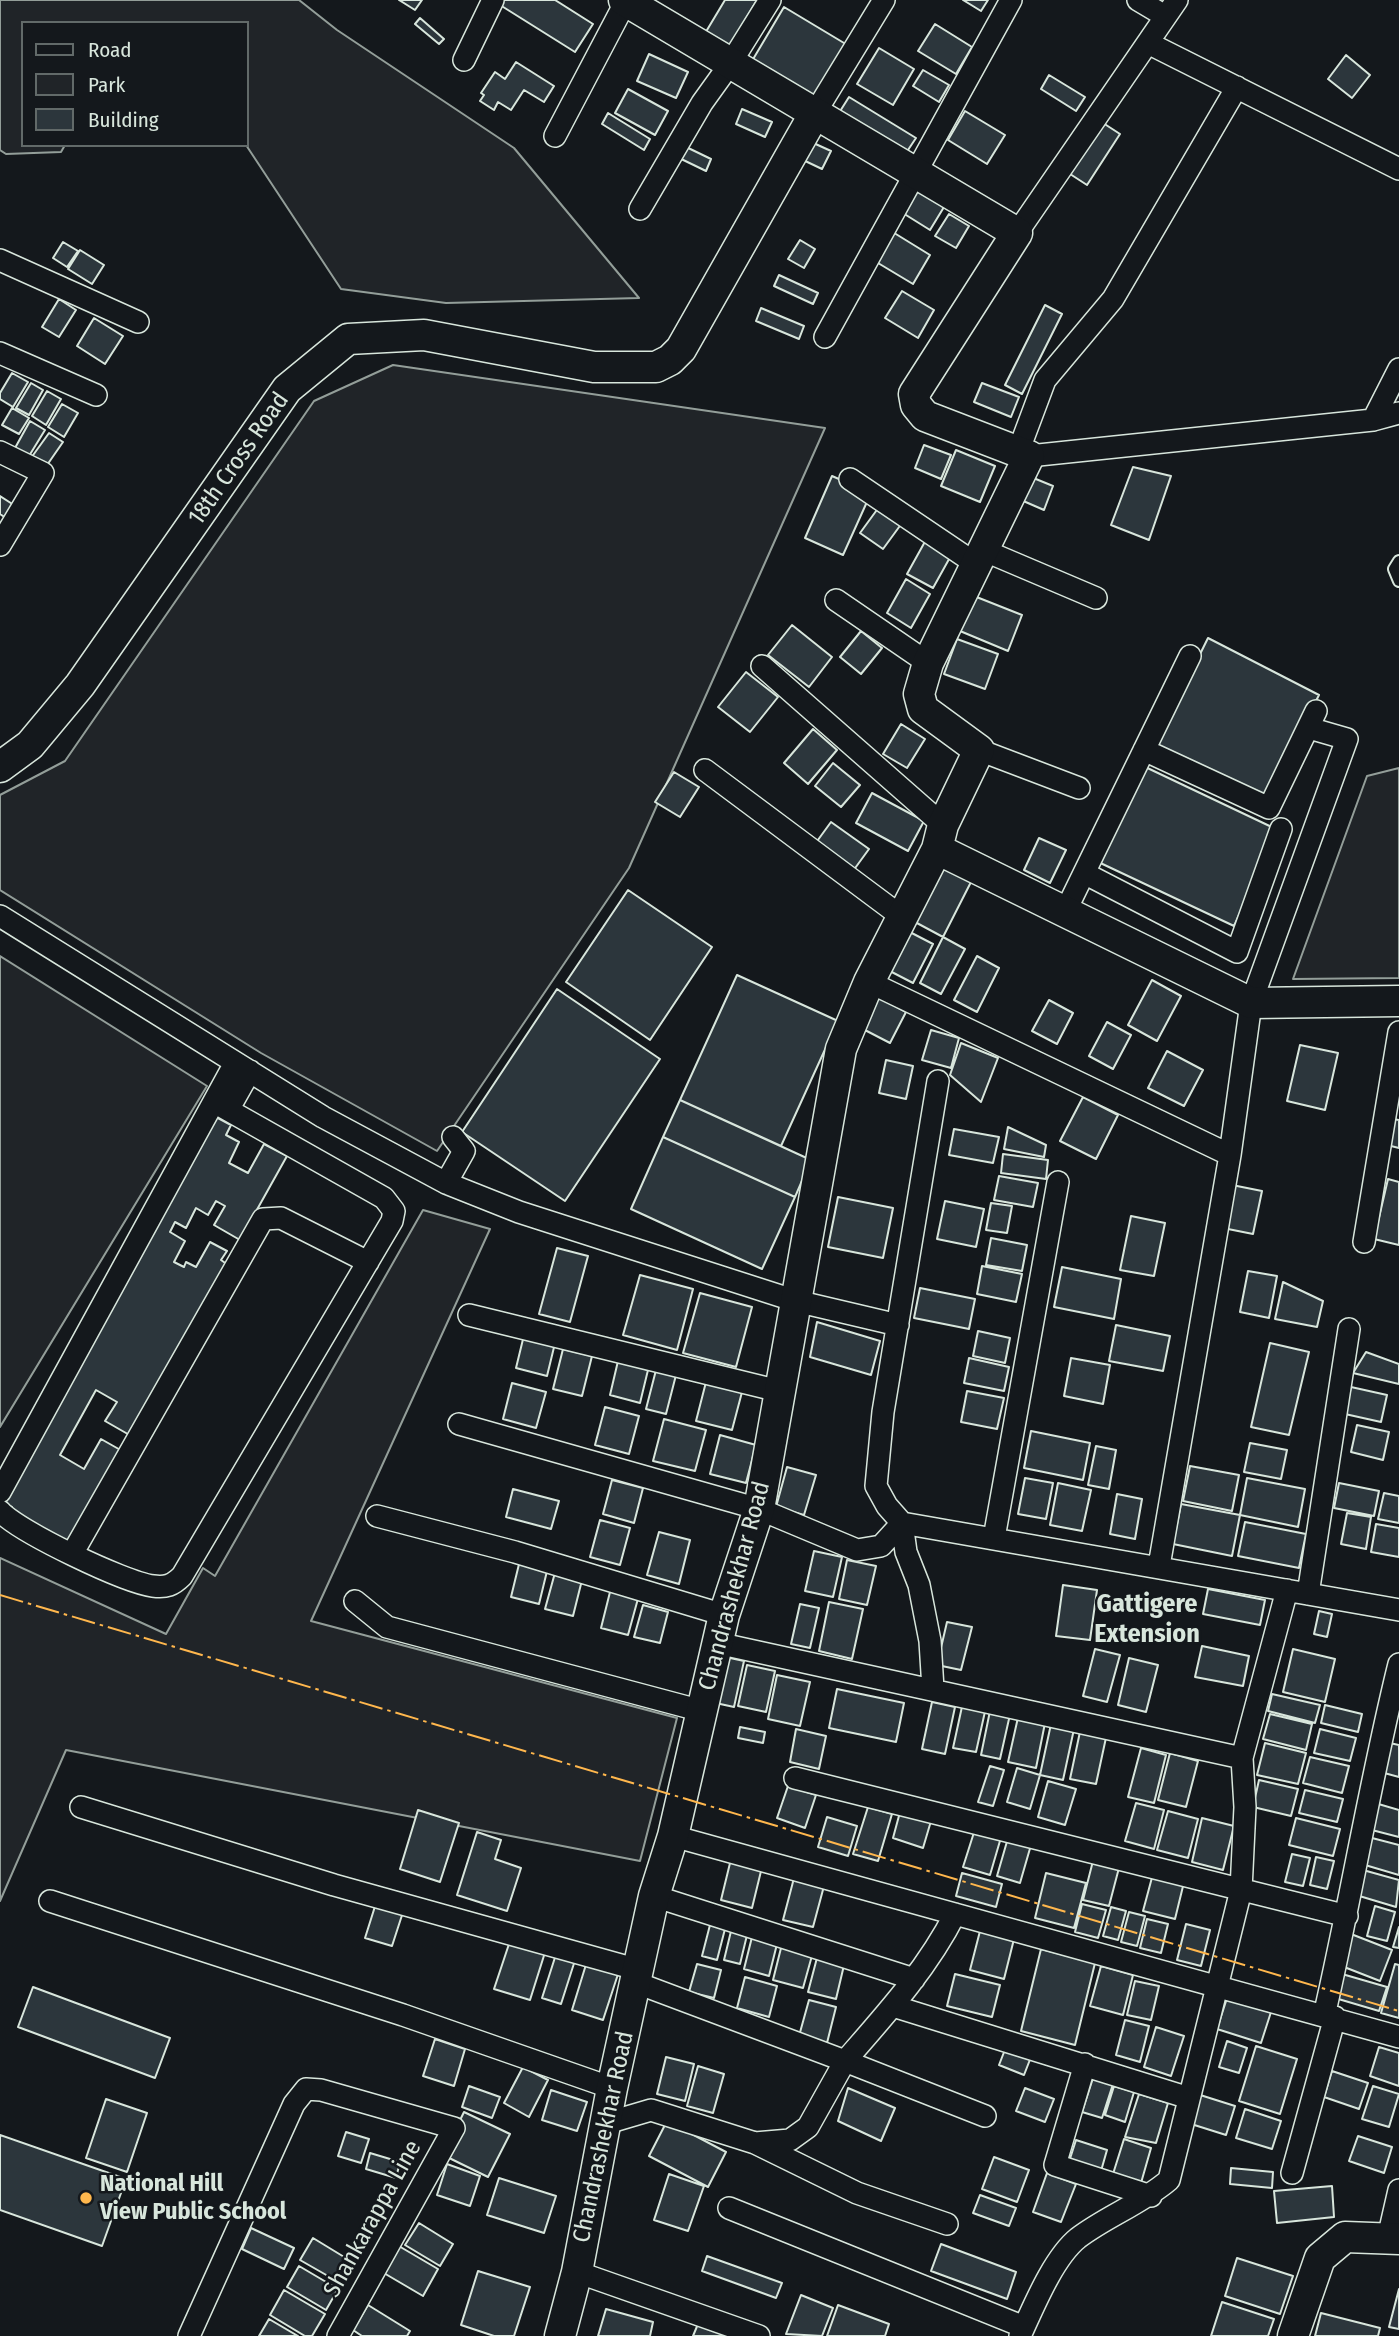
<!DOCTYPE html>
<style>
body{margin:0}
#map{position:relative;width:1399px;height:2336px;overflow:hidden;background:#14181c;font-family:"Fira Sans Condensed",sans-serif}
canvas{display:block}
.legend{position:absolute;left:21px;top:21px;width:228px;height:126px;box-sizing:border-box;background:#14181c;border:2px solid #626a69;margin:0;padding:9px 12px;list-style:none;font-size:21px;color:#d8e6dc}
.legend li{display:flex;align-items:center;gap:14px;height:35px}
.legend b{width:35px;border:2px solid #626a69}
</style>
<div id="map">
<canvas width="1399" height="2336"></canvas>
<ul class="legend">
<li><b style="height:9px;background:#14181c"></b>Road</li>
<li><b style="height:19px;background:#202428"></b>Park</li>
<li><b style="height:19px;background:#2c363c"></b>Building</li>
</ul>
</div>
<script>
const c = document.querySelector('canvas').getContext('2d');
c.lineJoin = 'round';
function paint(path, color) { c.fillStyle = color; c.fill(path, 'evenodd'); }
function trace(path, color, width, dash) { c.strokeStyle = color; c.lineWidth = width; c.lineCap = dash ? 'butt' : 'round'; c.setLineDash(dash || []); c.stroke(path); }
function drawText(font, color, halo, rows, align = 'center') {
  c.font = font + ' "Fira Sans Condensed",sans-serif'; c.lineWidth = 5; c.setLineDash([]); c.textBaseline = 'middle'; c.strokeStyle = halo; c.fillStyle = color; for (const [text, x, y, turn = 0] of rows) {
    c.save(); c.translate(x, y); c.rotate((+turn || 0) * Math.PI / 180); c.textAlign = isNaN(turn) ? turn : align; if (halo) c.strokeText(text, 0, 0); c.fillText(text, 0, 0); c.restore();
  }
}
const green = new Path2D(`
 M0,0H299L337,30L514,148L639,298L446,303L341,289L246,145L247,23H23V145H65L61,152L6,154L0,150Z
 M393,365L825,428L629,868L437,1151L261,1053L0,890V795L65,761L314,401Z
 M1399,768V978L1293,979L1367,776Z
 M0,956L207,1086L0,1427Z
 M423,1210L490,1229L311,1621L677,1718L640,1861L66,1750L0,1901V1558L166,1634L203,1568L215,1576Z`);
paint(green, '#202428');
trace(green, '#939e99', 2);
const building = new Path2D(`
 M399,0H422L415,10Z
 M503,0H555L593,24L575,52L500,5Z
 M725,0H757L728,49L704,35Z
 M963,0H988L981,11Z
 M784,7L849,46L814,105L749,66Z
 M420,18L444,39L439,44L415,24Z
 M935,24L972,47L956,74L918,51Z
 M879,48L914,69L893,105L857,84Z
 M649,54L688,72L676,98L637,81Z
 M1346,55L1370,75L1352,98L1328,79Z
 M516,62L554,86L544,102L524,90L511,110L498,102L494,110L480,101L484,95L481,93L495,72L505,79Z
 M923,70L949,85L939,102L913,86Z
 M1049,75L1085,97L1076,111L1041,89Z
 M628,89L668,111L655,135L615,113Z
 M849,97L916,138L904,156L837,116Z
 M742,109L772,122L765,137L736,124Z
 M965,111L1005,135L987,164L948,140Z
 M608,113L650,139L644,150L602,124Z
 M1100,121L1120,134L1087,185L1067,172Z
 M809,141L831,151L822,169L801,159Z
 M680,144L711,159L706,171L675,156Z
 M912,187L944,207L930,230L898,210Z
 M949,214L969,226L956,248L935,236Z
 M891,231L930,255L913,284L873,260Z
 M800,240L815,249L804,268L788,259Z
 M63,242L78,251L67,267L53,258Z
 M80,250L104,265L92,284L68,269Z
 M779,275L818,293L813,304L774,286Z
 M902,291L934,310L918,338L885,318Z
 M59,299L76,310L59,337L42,327Z
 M1045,305L1062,314L1022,394L1005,385Z
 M761,308L804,326L799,339L756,321Z
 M94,318L123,336L105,364L77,346Z
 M12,373L28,382L13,407L0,399V393Z
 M31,383L43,390L29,415L16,408Z
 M982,383L1019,397L1011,417L974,402Z
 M47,391L61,399L46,425L32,416Z
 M62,404L78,413L64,437L48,427Z
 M12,408L29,418L19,434L2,425Z
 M30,421L45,430L29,456L15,448Z
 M49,433L63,442L45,468L31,458Z
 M924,445L951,455L941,479L915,468Z
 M956,450L995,466L980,502L941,486Z
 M1133,467L1171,476L1149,540L1111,525Z
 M832,476L871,493L843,555L805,538Z
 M1031,477L1053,486L1044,510L1021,500Z
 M0,496L17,507L9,520L0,514Z
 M879,507L902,523L883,549L860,533Z
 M927,538L953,552L933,588L907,574Z
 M906,579L930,594L911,628L887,613Z
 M974,596L1022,615L1008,651L960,631Z
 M792,625L832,657L809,687L768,655Z
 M861,631L882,648L861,674L840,657Z
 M1208,638L1319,695L1265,802L1155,745Z
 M957,639L998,654L985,689L944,674Z
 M746,672L778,697L750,732L718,707Z
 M901,724L925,739L907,768L883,754Z
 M813,729L837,750L808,784L784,763Z
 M833,763L860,785L841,807L815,786Z
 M1139,764L1278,830L1234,926L1094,860Z
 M674,772L699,787L680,817L655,802Z
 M872,793L924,821L908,851L856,823Z
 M831,822L869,849L853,871L815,844Z
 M1039,838L1066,850L1050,883L1024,870Z
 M944,868L971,882L943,937L915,922Z
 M628,890L712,947L650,1040L566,982Z
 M904,929L933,944L913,983L884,968Z
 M943,937L965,949L941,994L920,983Z
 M977,956L999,968L977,1012L954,1000Z
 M737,975L838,1021L781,1146L680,1100Z
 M1152,980L1181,996L1157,1041L1128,1025Z
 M557,989L660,1059L565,1201L462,1132Z
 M877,996L906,1012L890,1043L861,1028Z
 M1049,1000L1073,1013L1057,1044L1032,1031Z
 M1107,1022L1131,1035L1113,1069L1089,1056Z
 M931,1030L959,1038L951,1068L922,1060Z
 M961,1043L998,1058L981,1102L950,1075Z
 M1300,1045L1338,1053L1325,1110L1287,1101Z
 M1167,1051L1203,1070L1184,1106L1148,1088Z
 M886,1060L913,1066L906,1099L879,1093Z
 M1083,1097L1118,1115L1096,1159L1060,1141Z
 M680,1100L811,1160L795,1197L663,1137Z
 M216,1117L231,1125L226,1135L239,1142L229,1163L248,1173L264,1144L287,1156L240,1240L214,1225L225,1206L216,1201L208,1215L196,1208L186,1228L175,1222L170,1232L185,1241L174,1262L184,1267L186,1262L196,1267L210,1242L227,1251L221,1260L228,1265L133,1437L105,1421L117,1402L96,1390L60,1455L84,1469L101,1439L124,1452L71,1549L8,1515L12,1507L3,1502Z
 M1393,1119L1399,1120V1148L1387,1145Z
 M1008,1127L1046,1145L1044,1157L1004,1149Z
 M954,1129L999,1137L993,1163L949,1155Z
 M663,1137L795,1197L762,1269L631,1209Z
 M1003,1154L1048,1160L1046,1179L1001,1173Z
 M999,1176L1038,1183L1033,1207L994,1200Z
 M1388,1179L1399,1182V1245L1374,1239Z
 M1232,1185L1262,1191L1253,1234L1223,1228Z
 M838,1197L893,1208L883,1258L828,1247Z
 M945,1201L984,1209L976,1247L937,1239Z
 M991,1203L1012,1206L1007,1233L986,1230Z
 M1131,1216L1165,1223L1154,1276L1120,1270Z
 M991,1238L1027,1245L1022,1271L986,1265Z
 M557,1248L588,1256L570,1322L539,1314Z
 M982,1266L1022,1274L1016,1302L977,1294Z
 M1062,1267L1121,1279L1114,1319L1054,1307Z
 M1248,1271L1277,1276L1269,1318L1240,1312Z
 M640,1275L693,1289L677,1350L623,1335Z
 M1283,1282L1323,1301L1317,1327L1275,1319Z
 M920,1288L975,1299L969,1329L914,1318Z
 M700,1293L752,1307L736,1367L683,1353Z
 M817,1322L880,1341L871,1375L810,1357Z
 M1116,1325L1170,1336L1163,1371L1109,1361Z
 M525,1331L556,1339L547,1376L516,1368Z
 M978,1331L1010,1338L1005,1363L973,1356Z
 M1270,1343L1309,1352L1289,1435L1251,1427Z
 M563,1349L592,1356L582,1396L553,1389Z
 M1366,1352L1399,1364V1384L1353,1373Z
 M969,1358L1009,1367L1004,1391L964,1383Z
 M1071,1358L1110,1365L1103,1404L1064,1396Z
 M618,1361L648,1370L640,1403L610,1395Z
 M656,1370L676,1375L666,1414L646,1409Z
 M706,1382L742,1392L732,1430L696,1421Z
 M512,1383L546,1392L536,1428L503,1419Z
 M1351,1387L1387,1395L1381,1422L1345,1414Z
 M967,1391L1004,1398L997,1429L961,1422Z
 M605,1407L639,1416L629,1454L595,1445Z
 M664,1419L706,1430L695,1471L653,1461Z
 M1357,1425L1389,1432L1383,1460L1351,1452Z
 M1031,1431L1090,1443L1083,1480L1024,1468Z
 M720,1435L756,1445L746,1483L710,1474Z
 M1250,1443L1287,1450L1281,1479L1244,1472Z
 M1096,1446L1116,1450L1109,1489L1088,1485Z
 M1190,1466L1239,1475L1232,1511L1183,1501Z
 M787,1467L816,1475L804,1515L776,1507Z
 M1025,1478L1053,1483L1046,1519L1018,1514Z
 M1247,1478L1305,1489L1298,1527L1240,1515Z
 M612,1480L643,1488L634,1523L603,1514Z
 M1058,1483L1091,1490L1082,1531L1050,1525Z
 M1339,1483L1379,1491L1374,1516L1334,1508Z
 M513,1489L559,1501L551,1529L506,1517Z
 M1384,1493L1399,1496V1523L1378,1519Z
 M1117,1494L1142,1499L1135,1539L1110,1534Z
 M1181,1504L1240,1515L1232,1556L1173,1544Z
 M1347,1513L1371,1517L1366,1549L1341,1544Z
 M600,1520L630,1528L620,1565L590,1557Z
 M1245,1522L1306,1534L1299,1568L1238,1556Z
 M1376,1524L1399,1528V1557L1371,1552Z
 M659,1532L690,1540L679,1584L647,1575Z
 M814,1551L842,1557L833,1597L805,1591Z
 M520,1560L548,1567L539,1604L511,1597Z
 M847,1560L876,1566L867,1605L839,1599Z
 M556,1569L583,1576L573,1616L545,1609Z
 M1063,1585L1097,1590L1090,1640L1056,1636Z
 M611,1588L639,1595L628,1635L601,1628Z
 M1208,1589L1265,1600L1260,1625L1203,1614Z
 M829,1602L863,1609L852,1659L819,1651Z
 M800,1604L819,1608L810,1648L791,1644Z
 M643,1605L668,1612L660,1643L634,1637Z
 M1319,1611L1332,1614L1327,1637L1314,1634Z
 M947,1622L972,1627L961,1670L937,1665Z
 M1202,1646L1249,1656L1243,1686L1195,1677Z
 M1095,1649L1120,1655L1107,1702L1083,1696Z
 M1293,1649L1335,1659L1325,1702L1283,1692Z
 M721,1656L744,1661L734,1707L711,1702Z
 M1129,1658L1158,1665L1146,1712L1118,1705Z
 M747,1665L775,1671L766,1712L738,1706Z
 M777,1675L810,1682L800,1726L768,1719Z
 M837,1689L904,1703L896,1742L829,1728Z
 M1272,1694L1320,1705L1315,1723L1268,1711Z
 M932,1702L955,1707L945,1754L922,1749Z
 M963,1702L986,1707L976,1752L953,1748Z
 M1325,1705L1362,1714L1358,1732L1321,1723Z
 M991,1706L1011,1710L1000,1759L981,1755Z
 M1019,1713L1046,1718L1036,1768L1008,1762Z
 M1270,1714L1312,1724L1306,1750L1263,1739Z
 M1051,1724L1074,1729L1063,1780L1040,1775Z
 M740,1727L765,1732L763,1743L738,1738Z
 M1081,1727L1107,1733L1096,1784L1070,1779Z
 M796,1729L826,1736L819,1769L790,1762Z
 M1320,1729L1356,1738L1350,1761L1314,1753Z
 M1385,1742L1399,1745V1777L1377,1771Z
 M1265,1743L1306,1753L1298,1784L1257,1775Z
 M1141,1748L1166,1755L1154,1803L1128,1797Z
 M1170,1753L1198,1761L1186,1807L1158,1800Z
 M1310,1757L1349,1766L1342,1793L1303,1783Z
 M990,1766L1004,1770L993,1806L978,1802Z
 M1017,1768L1040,1775L1030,1809L1007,1802Z
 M1259,1780L1298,1789L1291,1816L1253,1807Z
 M1048,1781L1076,1789L1065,1825L1038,1817Z
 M788,1786L816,1795L805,1828L777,1818Z
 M1305,1790L1343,1799L1337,1822L1299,1813Z
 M1136,1803L1164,1810L1154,1849L1125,1841Z
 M1375,1803L1399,1810V1837L1368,1829Z
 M868,1807L892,1814L878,1861L853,1854Z
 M418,1810L459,1823L440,1882L400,1869Z
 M1168,1811L1198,1819L1188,1858L1157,1850Z
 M900,1812L931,1821L923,1848L893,1838Z
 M827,1817L857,1826L848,1856L818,1847Z
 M1202,1818L1234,1826L1223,1870L1192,1862Z
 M1296,1818L1340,1829L1333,1856L1289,1845Z
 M976,1826L1002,1834L990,1875L963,1867Z
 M477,1832L501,1840L495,1859L521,1868L507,1911L457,1895Z
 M1008,1838L1031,1845L1020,1883L997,1876Z
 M1372,1838L1399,1845V1875L1365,1865Z
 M1292,1854L1310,1858L1303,1886L1285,1882Z
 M1094,1857L1120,1864L1109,1906L1083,1900Z
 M1316,1857L1334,1861L1327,1889L1310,1885Z
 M731,1859L762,1867L752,1908L721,1900Z
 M1154,1870L1185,1878L1175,1919L1143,1911Z
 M1363,1870L1399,1880L1396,1907L1356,1895Z
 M962,1873L1002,1884L996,1907L956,1896Z
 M1046,1873L1086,1883L1074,1928L1035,1918Z
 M794,1878L824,1886L813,1927L783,1920Z
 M377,1900L404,1909L392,1946L365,1938Z
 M1082,1904L1106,1910L1098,1938L1075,1932Z
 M1375,1906L1395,1912L1387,1941L1367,1936Z
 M1111,1907L1126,1911L1118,1940L1103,1936Z
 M1129,1912L1145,1916L1137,1946L1121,1942Z
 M1147,1919L1168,1924L1161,1953L1140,1948Z
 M711,1921L726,1925L717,1960L702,1956Z
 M1186,1924L1210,1930L1201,1966L1177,1960Z
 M732,1927L748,1931L740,1964L724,1960Z
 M1399,1927V1948L1393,1947Z
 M980,1931L1014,1939L1004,1979L970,1970Z
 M1351,1934L1392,1950L1380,1981L1339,1965Z
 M512,1935L547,1946L530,2000L494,1989Z
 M752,1937L777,1944L769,1976L744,1969Z
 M782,1944L813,1952L803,1988L773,1980Z
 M558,1948L577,1954L561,2004L542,1998Z
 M1041,1949L1095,1963L1075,2045L1021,2031Z
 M818,1954L845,1961L836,1999L808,1992Z
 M588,1958L620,1968L603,2020L572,2010Z
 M697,1964L721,1970L714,1998L689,1992Z
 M1395,1964L1399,1965V2018L1381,2013Z
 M1101,1966L1133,1975L1123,2015L1090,2006Z
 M955,1974L1000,1985L992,2017L947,2006Z
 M1342,1974L1387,1987L1379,2011L1335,1998Z
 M745,1977L777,1986L769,2017L737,2008Z
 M1135,1981L1159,1986L1151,2020L1127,2015Z
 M33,1987L170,2038L155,2078L18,2027Z
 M1227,1998L1271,2012L1261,2043L1217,2029Z
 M809,2000L836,2007L827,2043L799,2036Z
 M1125,2020L1149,2026L1140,2062L1116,2055Z
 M1156,2027L1184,2036L1171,2076L1144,2067Z
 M435,2039L465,2049L454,2086L423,2076Z
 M1227,2041L1247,2048L1239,2073L1219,2067Z
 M1256,2046L1297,2059L1280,2114L1239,2101Z
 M1006,2047L1031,2057L1024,2075L999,2065Z
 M1379,2047L1399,2053V2086L1370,2076Z
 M666,2057L694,2064L685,2101L657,2094Z
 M698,2066L724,2074L713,2113L687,2106Z
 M523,2067L548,2080L529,2117L504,2103Z
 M1332,2071L1368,2083L1359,2109L1324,2097Z
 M1093,2078L1113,2084L1102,2118L1082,2112Z
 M469,2086L500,2097L492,2118L462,2107Z
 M1114,2086L1134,2092L1125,2122L1105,2115Z
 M1373,2086L1399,2094L1389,2127L1362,2119Z
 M848,2088L895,2108L881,2141L838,2121Z
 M1025,2088L1054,2099L1045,2122L1016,2111Z
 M551,2090L587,2102L577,2131L542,2120Z
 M1139,2094L1168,2103L1156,2143L1125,2137Z
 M1197,2094L1235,2106L1226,2135L1188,2123Z
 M106,2099L147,2113L127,2172L86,2158Z
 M1245,2109L1281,2121L1272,2149L1236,2138Z
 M464,2112L510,2134L488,2177L443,2155Z
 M667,2121L726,2152L708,2187L649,2156Z
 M346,2132L369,2139L361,2163L338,2156Z
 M0,2135L126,2179L102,2246L0,2210Z
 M1358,2136L1392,2147L1384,2173L1349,2161Z
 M1124,2139L1151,2148L1141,2183L1113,2174Z
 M1076,2140L1107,2150L1099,2178L1067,2168Z
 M370,2153L400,2162L396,2178L366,2169Z
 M994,2157L1029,2170L1017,2202L982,2189Z
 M447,2164L480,2176L470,2206L437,2195Z
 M1231,2168L1273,2172L1272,2188L1230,2184Z
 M1047,2173L1076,2184L1061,2222L1033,2212Z
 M669,2174L704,2186L688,2231L654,2220Z
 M499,2178L556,2196L544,2233L487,2215Z
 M1332,2186L1334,2217L1277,2223L1274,2191Z
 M980,2195L1016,2208L1009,2226L973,2213Z
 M419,2223L453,2244L440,2266L405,2245Z
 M251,2228L294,2248L284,2269L242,2249Z
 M313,2238L354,2263L342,2284L300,2260Z
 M392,2242L438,2269L423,2296L377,2269Z
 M941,2244L1016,2272L1007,2299L931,2271Z
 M707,2256L782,2283L776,2298L702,2271Z
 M1237,2258L1293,2276L1280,2314L1225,2296Z
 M299,2266L338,2289L326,2310L287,2287Z
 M478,2271L530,2287L514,2336H494L461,2325Z
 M1399,2289V2329L1389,2327Z
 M284,2290L325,2314L312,2336H305L270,2315Z
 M801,2295L833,2308L822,2336L786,2334Z
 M1222,2302L1274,2319L1268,2336H1211Z
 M368,2305L410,2331L407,2336H362L353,2330Z
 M838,2305L889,2324L885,2336H827Z
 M606,2309L653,2322L650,2336H598Z
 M1321,2313L1380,2328L1378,2336H1315Z
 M269,2319L298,2336H259Z
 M698,2324L729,2336H693Z`);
paint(building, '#2c363c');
trace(building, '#d8e6dc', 2);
const lane = new Path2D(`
 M1399,561L1394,569L1399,581`);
const street = new Path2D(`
 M1138,0L1165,16
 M1148,43L1399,169
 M464,60L493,0
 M815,113L884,0
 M555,136L626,1
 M640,209L702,103L730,64L770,0
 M1017,233L1177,0
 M0,260L138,322
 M825,337L1011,0
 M0,353L96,395
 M1373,420L1399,369
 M0,452L43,473L0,545
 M1018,452L1045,380L1113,299L1237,87
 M1029,456L1373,420L1399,413
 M850,479L976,564
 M983,550L1096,598
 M836,600L928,663
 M762,666L943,825
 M979,750L1079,788
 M1144,750L1269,808L1316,711
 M705,770L902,917
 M1084,873L1237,952L1281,829
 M1065,912L1190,656
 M0,916L323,1117L446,1183L519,1212L796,1301L898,1325
 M869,982L1230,1155
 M228,1110L250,1071
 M446,1183L464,1151L453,1137
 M1364,1242L1399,1032
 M469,1315L779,1391
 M459,1424L759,1509L857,1550L881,1546L902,1523L1399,1610
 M0,1492L235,1063
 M0,1511C19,1532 124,1582 153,1586C166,1588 173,1585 182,1576L392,1221L394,1211L384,1198L214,1102
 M377,1516L515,1552L724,1615
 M994,1538L1058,1182
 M72,1554L263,1219L281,1218L368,1262
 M1159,1566L1230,1155L1251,1003L1347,739L1309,728
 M1308,1594L1349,1329
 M355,1601L387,1627L702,1711
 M717,1643L1242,1758
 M933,1689L930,1641L919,1585L906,1552L902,1523L887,1506L876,1486L883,1412L938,1081
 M795,1778L1347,1916
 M81,1807L334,1885L639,1970
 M673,1836L1399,2037
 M654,1896L914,1979
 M50,1901L403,2015L612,2088
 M637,1983L845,2061C886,2014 927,1969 955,1914
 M893,2006L1189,2098
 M1324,2016C1351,1899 1370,1781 1399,1664
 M1085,2064L1055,2165L1151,2196
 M607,2123L651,2110L755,2143L790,2140L808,2127L845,2061L985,2116
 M755,2143L857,2193L947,2224
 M1292,2173L1335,2017
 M729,2208L1024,2327
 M1388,2238L1399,2190
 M577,2272L759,2336
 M189,2336L294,2104L306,2089L321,2090L454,2128L338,2336
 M1020,2336C1033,2308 1053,2258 1078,2238C1107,2216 1141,2204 1169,2180L1241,1890L1245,1807L1242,1758L1287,1590`);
const secondary = new Path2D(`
 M624,0L1017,233L914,394L916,405L925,416L1029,456L928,663L919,694L923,709L979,750L943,825L937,849L1251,1003L1399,1001
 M0,767L30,745L80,685L287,389L348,339L424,335L594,367H656L670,360L681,349L815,113
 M560,2336L577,2272L612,2088L654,1896L673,1836L724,1615L759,1509L841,1049L869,982L937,849
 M1293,2336L1320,2258L1345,2237L1399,2239`);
trace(lane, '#d8e6dc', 14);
trace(street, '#d8e6dc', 24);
trace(secondary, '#d8e6dc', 33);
trace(lane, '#14181c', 10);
trace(street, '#14181c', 21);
trace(secondary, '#14181c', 30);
trace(new Path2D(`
 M0,1595L1399,2011`), '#ffb74d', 2, [24, 5, 3.5, 5]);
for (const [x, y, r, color] of [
 [86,2198,7,"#ffb74d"]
]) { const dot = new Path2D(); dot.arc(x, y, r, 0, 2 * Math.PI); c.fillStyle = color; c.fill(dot); trace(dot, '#14181c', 2.5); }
drawText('24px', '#d8e6dc', '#14181c', [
 ["18th Cross Road",239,459,-55],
 ["Chandrashekhar Road",735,1586,-75],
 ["Chandrashekhar Road",604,2137,-78],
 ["Shankarappa Line",373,2219,-61]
]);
drawText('bold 24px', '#d8e6dc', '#14181c', [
 ["National Hill",100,2184],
 ["View Public School",100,2212]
], 'left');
drawText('bold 26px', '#d8e6dc', '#14181c', [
 ["Gattigere",1147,1605],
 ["Extension",1147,1635]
]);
</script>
